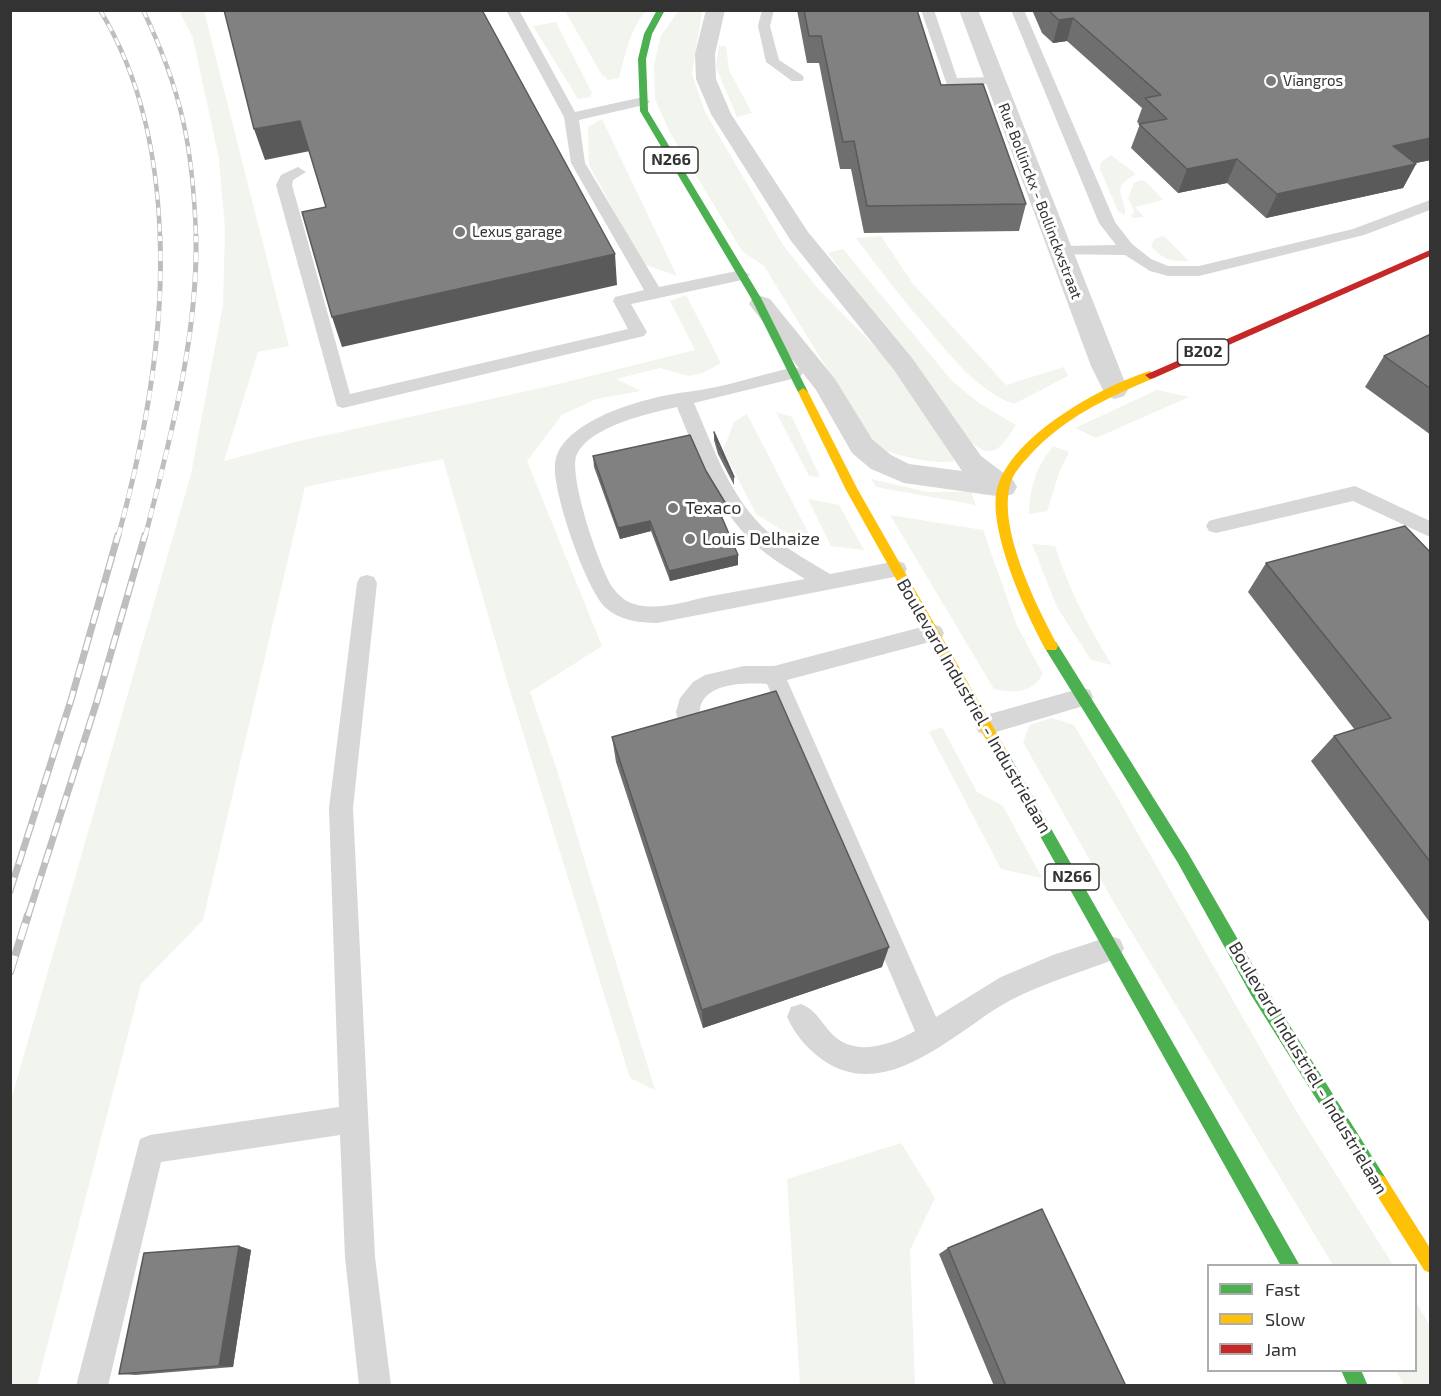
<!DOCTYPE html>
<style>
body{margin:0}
#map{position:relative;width:1441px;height:1396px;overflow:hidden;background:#fff;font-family:"Exo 2",sans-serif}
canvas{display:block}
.frame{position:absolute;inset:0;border:12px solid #333;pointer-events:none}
.legend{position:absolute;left:1207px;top:1264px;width:210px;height:108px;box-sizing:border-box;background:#fff;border:2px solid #adadad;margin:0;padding:8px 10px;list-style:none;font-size:18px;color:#333}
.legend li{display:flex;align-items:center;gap:12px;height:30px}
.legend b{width:30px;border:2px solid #adadad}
</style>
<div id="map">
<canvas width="1441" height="1396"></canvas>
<div class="frame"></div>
<ul class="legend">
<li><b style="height:8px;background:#4caf50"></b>Fast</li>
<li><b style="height:8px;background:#ffc107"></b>Slow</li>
<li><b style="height:8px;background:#c62828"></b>Jam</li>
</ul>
</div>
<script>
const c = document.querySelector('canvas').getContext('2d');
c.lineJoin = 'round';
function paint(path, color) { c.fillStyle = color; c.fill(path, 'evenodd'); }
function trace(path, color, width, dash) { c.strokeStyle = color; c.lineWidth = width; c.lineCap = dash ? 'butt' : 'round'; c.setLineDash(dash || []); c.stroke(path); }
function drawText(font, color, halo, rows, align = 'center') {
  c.font = font + ' "Exo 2",sans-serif'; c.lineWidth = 6; c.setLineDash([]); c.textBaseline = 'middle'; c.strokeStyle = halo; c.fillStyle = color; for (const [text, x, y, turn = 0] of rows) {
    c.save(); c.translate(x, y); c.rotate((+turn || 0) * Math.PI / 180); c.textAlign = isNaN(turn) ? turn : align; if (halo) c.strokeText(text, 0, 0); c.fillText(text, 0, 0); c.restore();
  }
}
paint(new Path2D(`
 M179,11H204L289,346L258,352L224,461L295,442L550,386L695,350L670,301L686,295L721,363L703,373L688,376L660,368L616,379L641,391L596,399L562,415L527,461L602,646L530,692L556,767L655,1090L630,1078L507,681L443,459L305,487L203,920L141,984L37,1385H11V1100L191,474L223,305L225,229L219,159L193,38Z
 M565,11H646C629,31 626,53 619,78L608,80L602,75Z
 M678,11H702L692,74L705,112L783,245L820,291L884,356L914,395L955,461C940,465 898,457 884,449C878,445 872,437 866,432L764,266L742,251L669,131L655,99L654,64L661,36Z
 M556,22L592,93L590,97L578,99L533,26Z
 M719,46H726L729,70L752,113L737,117L716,67Z
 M602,119L677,276L643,264L589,165L588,127Z
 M1111,155L1136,174C1108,189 1126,195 1125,215L1118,211L1100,169L1101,162Z
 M1141,180L1146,182L1163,200L1135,207L1144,217L1131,218L1134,211L1128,198L1134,183Z
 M881,236L913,284L1006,385L1064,367L1068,376L1014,404C977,390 953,359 928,329C903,300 879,269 856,238Z
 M1164,236L1189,261C1171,262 1162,259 1151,246L1154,239Z
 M843,249L952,381L979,403L1016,425C1003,444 995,462 972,443L828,253Z
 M1157,390L1189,397L1096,438L1075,428Z
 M776,412L792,417L820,477L809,476Z
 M747,414L812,540L795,538L756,514L723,450L734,422Z
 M1053,446L1069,452L1059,473L1047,511L1029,514C1031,484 1035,470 1053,446Z
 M871,479L928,492H971L976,505L876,487Z
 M808,499L839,505L864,550L831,546Z
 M890,515L983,530L1017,626L1043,674C1031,694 1015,693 994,689Z
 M1032,544L1055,546C1069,589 1088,627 1112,665L1091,660L1057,607Z
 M1052,718L1074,725L1116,795L1295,1109L1393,1265H1333L1117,908L1023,742L1030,725Z
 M942,727L977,792L1003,806L1042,878L1001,869L929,732Z
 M901,1143L935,1198L910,1250L915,1385H800L787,1179Z
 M1416,1302L1430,1326V1385H1404L1396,1371L1416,1370Z`), '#f1f5ed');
paint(new Path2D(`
 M506,10H519L575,112L643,97L650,101L648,104L579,120L585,163L659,287L742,270L750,275L742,280L631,304L647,332L644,336L343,408L337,406L276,185L281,175L298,167L306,172L293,180L292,185L350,394L628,329L613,301L615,297L644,290L571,163L564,117Z
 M762,10H774L770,26L779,60L802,75L804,78L802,81H792L766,62L758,26Z
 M921,10H934L957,78L994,77L1001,81L999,84L947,85Z
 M1011,10H1024L1115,222L1132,244L1151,259L1168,266H1199L1353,229L1430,200V210L1364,235L1199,276H1168L1150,271L1125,255L1054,254L1052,251L1054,248L1060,246L1116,245L1099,223Z
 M794,367L800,369L803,373L800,377L694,403C714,449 730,498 769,533C787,550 809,561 830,574L897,561L904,563L907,569L904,575L657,623C639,623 619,620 606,608C586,590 552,491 555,464C556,451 564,441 574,433C602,410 653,396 687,392C722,388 760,375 794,367ZM677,407C697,455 715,508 755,544C769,558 788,568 805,579C772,585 739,591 706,597C684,602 657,611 634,604C626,602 618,595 613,588C600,570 567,473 577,454C590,426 650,413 677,407Z
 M1355,486L1430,521V537L1353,501L1216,533L1209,531L1206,526L1209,521L1216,519Z
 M367,575L374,577L377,583L353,808L375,1257L391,1386H359L345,1257L340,1135L161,1162L108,1386H76L140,1139L150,1135L339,1107L329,808L357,583L360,577Z
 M933,624L941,627L944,633L941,639L787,680L936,1017L1001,977L1053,955L1111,936L1120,939L1124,948L1120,957C1083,972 1045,982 1009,1001C958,1029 892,1100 829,1064C811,1053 796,1037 787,1017L791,1007L801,1004C815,1009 821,1022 831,1033C854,1058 890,1045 915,1031L767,684C746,683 706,682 700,708C698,718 703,726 698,736L690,739L682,736L676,712L680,698L693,682L705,675L744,666H774Z
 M1082,688L1090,690L1093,697L1090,704L986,735L978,732L975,725L978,718L986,715Z`), '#d7d7d7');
paint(new Path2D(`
 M706,10H725L715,54L716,79L731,114L808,232L912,358L981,456L1013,480L1017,487L1013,494L1003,497L904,483L871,469L852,453L816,390L749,304L752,299L761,296L770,299L835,379L872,439L891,455L909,464L962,471L894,370L791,241L711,114L696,79L695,54Z
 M959,10H978L1128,390L1124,396L1115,399L1106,396L1091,366Z`), '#d7d7d7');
paint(new Path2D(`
 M657,10H665L652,34L646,59L648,111L761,298L808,392L807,395L803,396L798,392L751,298L640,111L638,59L644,34Z
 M1051,641L1056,642L1188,853L1263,983L1385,1177L1388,1183L1385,1189L1379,1192L1373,1189L1251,995L1178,863L1046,650L1044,646L1046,642Z
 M1003,751L1008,753L1300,1266H1281L998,761L996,757L998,753Z
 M1341,1370H1361L1368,1386H1348Z`), '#4caf50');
paint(new Path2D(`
 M1150,371L1155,375L1154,378C1107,398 1065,417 1030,455C1022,464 1013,473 1010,485C998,530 1037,607 1058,646L1056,650H1046C1026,614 991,536 996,495C1003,440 1101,386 1150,371Z
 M803,388L808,392L858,490L1008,753L1010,757L1008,761L1003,763L998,761L846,490L798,392Z
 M1379,1174L1385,1177L1430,1248V1273L1424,1270L1373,1189L1370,1183L1373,1177Z`), '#ffc107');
paint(new Path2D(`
 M1430,250V256L1154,378L1150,379L1145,375Z`), '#c62828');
const railFar3 = new Path2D(`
 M100,10C142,79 157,157 160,237
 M143,10C182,91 193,148 196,237`);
const railFar2 = new Path2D(`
 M118,537C145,439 164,337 160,236
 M145,537C170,440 198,337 196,236`);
const railFar1 = new Path2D(`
 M10,891L71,700L118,535
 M28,916L97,701L145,535`);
const rail = new Path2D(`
 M10,972L28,915`);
trace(railFar3, '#bebebe', 4.5);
trace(railFar2, '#bebebe', 5);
trace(railFar1, '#bebebe', 7);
trace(rail, '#bebebe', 8);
trace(railFar3, '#fff', 3, [8]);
trace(railFar2, '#fff', 4, [10]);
trace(railFar1, '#fff', 4.5, [14]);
trace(rail, '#fff', 6, [17]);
paint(new Path2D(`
 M797,10H917L941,85L1026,204L1019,231L864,233L851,169H840L819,63H807Z
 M1032,10H1431V160L1415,163L1416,164L1403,188L1266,218L1227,183L1178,193L1131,148L1140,124L1137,122L1142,108L1067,41L1053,43L1042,33Z
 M1431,334V435L1365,387L1384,356Z
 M714,432L734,477V485L718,454L714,440Z
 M593,456L726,514L721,515L738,565L670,581L651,531L620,539L594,467Z
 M1431,553V924L1311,761L1334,736L1355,730L1248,592L1266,563Z
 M612,737L882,967L703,1028L616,762Z
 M239,1246L251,1250L233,1367L136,1375L119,1374Z
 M948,1248L1126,1386H994L939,1254Z`), '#6f6f6f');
paint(new Path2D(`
 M1073,18L1067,41L1053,43L1059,20Z
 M300,121L310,151L265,160L254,129Z
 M1431,138V160L1381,170L1393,146Z
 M1237,159L1227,183L1178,193L1187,169Z
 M1416,164L1403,188L1266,218L1277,194Z
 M615,254L617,285L342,347L332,317Z
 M726,504V514L717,516V506Z
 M650,521L651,531L620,539L618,528Z
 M738,555V565L670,581L669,571Z
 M889,947L882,967L703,1028L702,1010Z
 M239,1246L251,1250L233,1367L219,1366Z`), '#5a5a5a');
const building = new Path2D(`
 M224,10H482L615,254L332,317L302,212L326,207L300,121L254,129Z
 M804,10H917L941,85L983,84L1026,204L867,206L854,141L843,142L821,36H809Z
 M1048,10H1431V138L1393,146L1416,164L1277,194L1237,159L1187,169L1139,124L1167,119L1145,98L1161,95L1073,18L1059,20Z
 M1431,334V389L1384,356Z
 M714,432L734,477L718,446Z
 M690,435L706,471L726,504L717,506L738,555L669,571L650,521L618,528L593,456Z
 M1405,526L1431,553V863L1334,736L1391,718L1266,563Z
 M776,691L889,947L702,1010L612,737Z
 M1042,1209L1126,1386H1006L948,1248Z
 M239,1246L219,1366L119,1374L144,1253Z`);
paint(building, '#818181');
trace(building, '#5a5a5a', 1.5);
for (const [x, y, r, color] of [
 [1271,81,6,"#7a7a7a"],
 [460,232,6,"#7a7a7a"],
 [673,508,6,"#7a7a7a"],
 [690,539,6,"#7a7a7a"]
]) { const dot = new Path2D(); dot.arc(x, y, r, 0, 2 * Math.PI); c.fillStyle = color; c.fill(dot); trace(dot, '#fff', 2); }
drawText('15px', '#333', '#fff', [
 ["Viangros",1283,81],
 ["Lexus garage",472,232]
], 'left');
drawText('15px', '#333', '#fff', [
 ["Rue Bollinckx - Bollinckxstraat",1040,201,69]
]);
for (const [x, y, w] of [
 [671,160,54],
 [1203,352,51],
 [1072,877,54]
]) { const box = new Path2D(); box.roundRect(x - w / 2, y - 13, w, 26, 4.5); c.fillStyle = '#fff'; c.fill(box); trace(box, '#333', 1.5); }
drawText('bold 16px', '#333', null, [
 ["N266",671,160],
 ["B202",1203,352],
 ["N266",1072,877]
]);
drawText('18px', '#333', '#fff', [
 ["Texaco",685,508],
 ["Louis Delhaize",702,539]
], 'left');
drawText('18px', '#333', '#fff', [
 ["Boulevard Industriel - Industrielaan",974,706,60],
 ["Boulevard Industriel - Industrielaan",1308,1068,59]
]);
</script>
